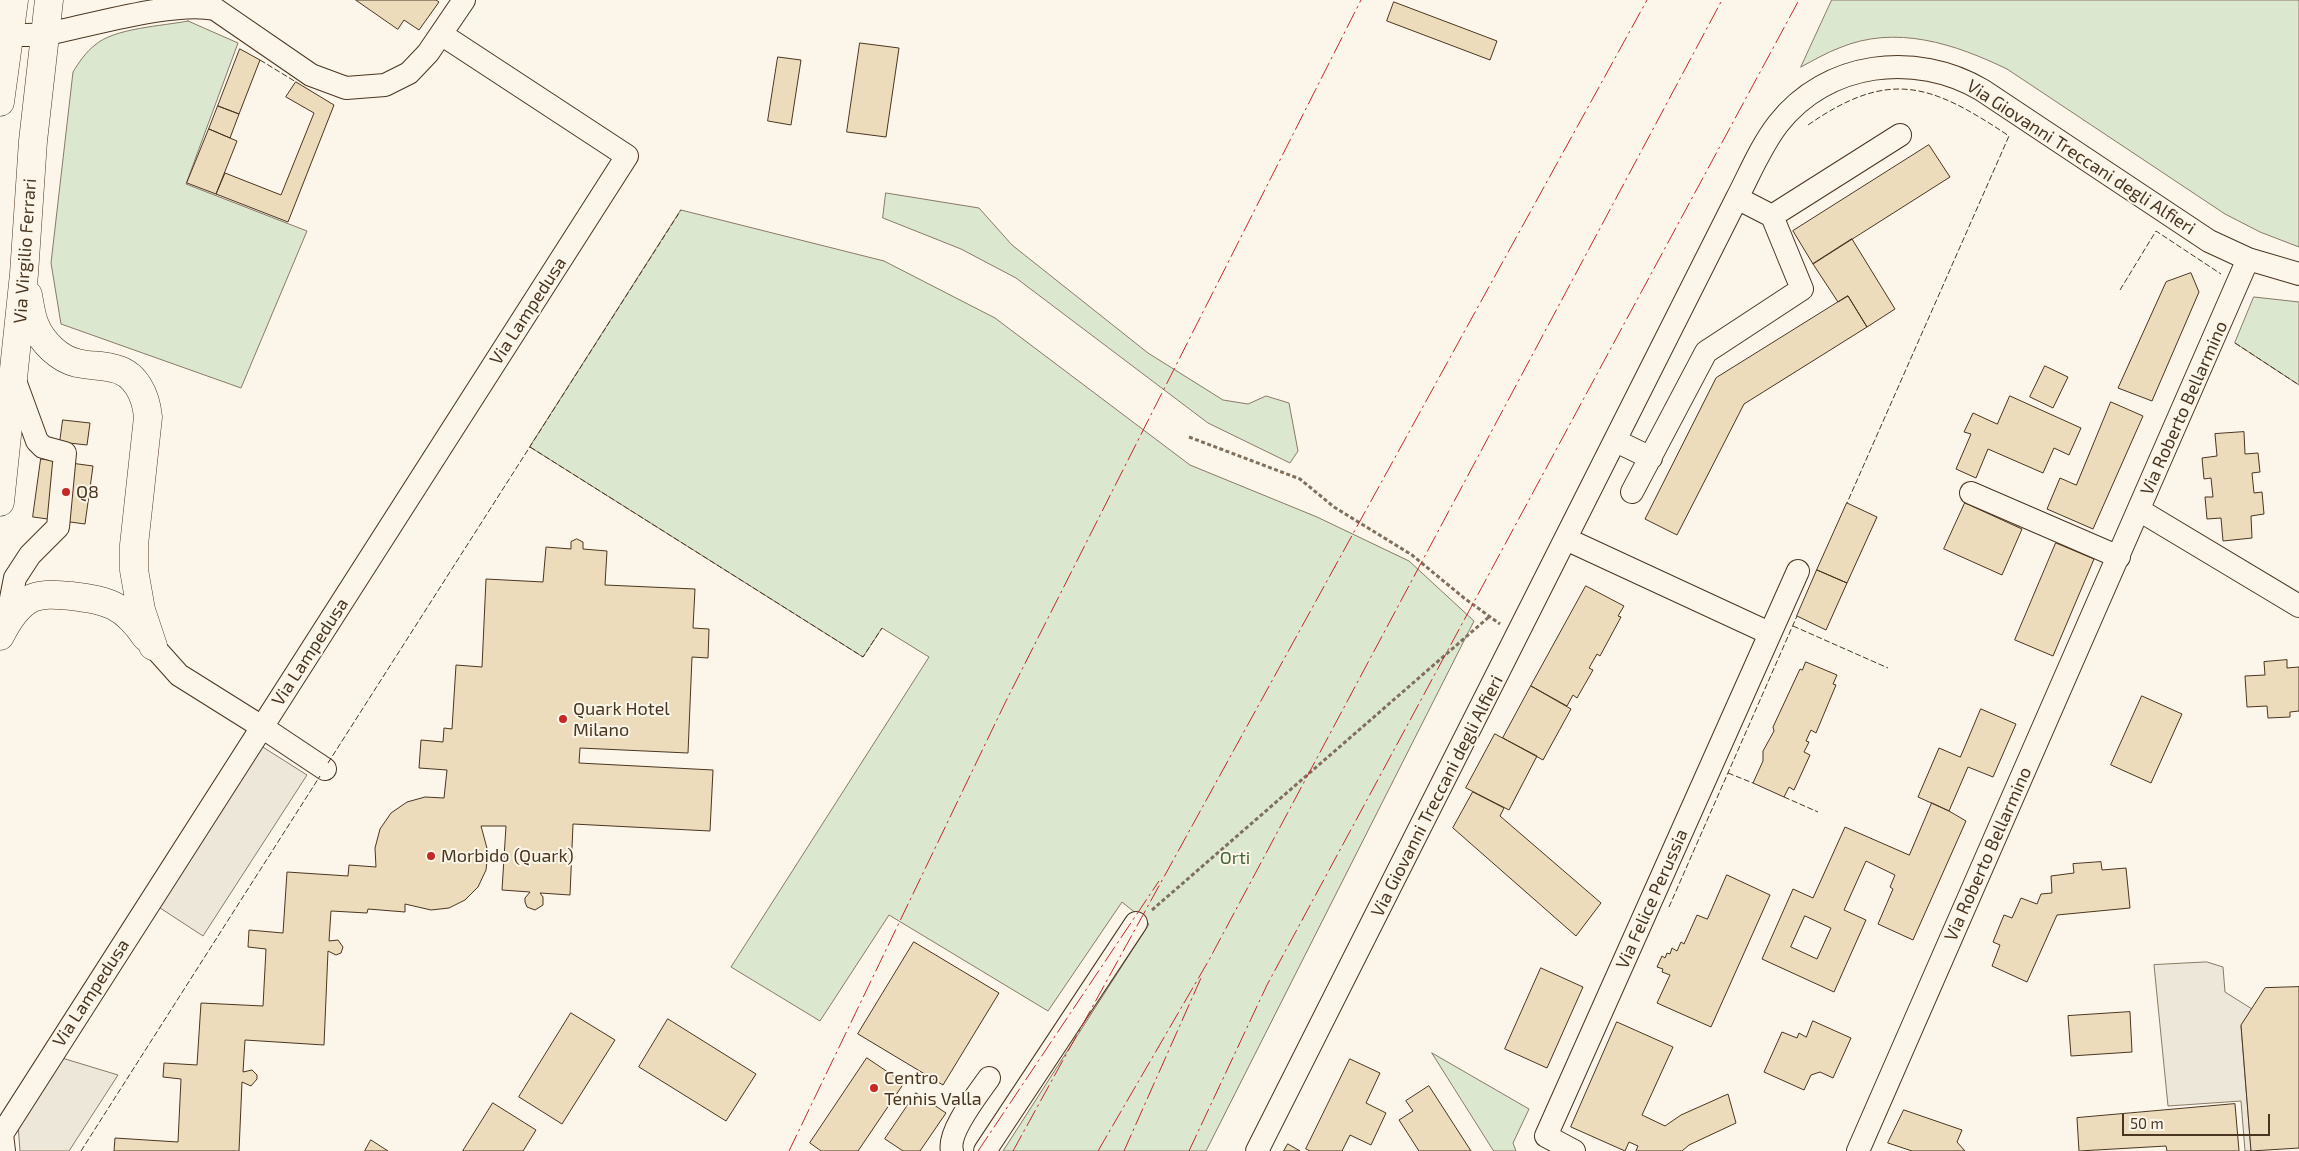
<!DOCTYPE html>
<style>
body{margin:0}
#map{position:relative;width:2299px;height:1151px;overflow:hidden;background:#fbf6e9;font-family:"Exo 2",sans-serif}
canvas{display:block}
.scale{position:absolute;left:2122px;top:1114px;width:148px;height:22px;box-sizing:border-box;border:2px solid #4a3520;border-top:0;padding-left:6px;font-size:15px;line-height:18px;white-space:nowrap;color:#4a3520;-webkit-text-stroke:4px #fbf6e9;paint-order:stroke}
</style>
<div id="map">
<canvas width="2299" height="1151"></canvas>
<div class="scale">50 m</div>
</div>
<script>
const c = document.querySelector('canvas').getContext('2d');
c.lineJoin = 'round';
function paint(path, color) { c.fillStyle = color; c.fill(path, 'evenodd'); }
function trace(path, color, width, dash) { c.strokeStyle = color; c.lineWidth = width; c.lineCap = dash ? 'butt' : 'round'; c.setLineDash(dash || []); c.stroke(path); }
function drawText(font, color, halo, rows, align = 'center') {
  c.font = font + ' "Exo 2",sans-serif'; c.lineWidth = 4; c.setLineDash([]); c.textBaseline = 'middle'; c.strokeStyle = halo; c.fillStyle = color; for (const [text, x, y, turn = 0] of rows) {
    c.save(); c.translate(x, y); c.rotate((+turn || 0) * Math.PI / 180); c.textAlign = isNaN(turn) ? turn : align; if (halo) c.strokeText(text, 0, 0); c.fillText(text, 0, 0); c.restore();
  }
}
const green = new Path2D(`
 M1832,0H2299V247L2260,232L2225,214L2007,69C1955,44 1896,24 1839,48C1826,53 1814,60 1801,67Z
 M188,21L238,43L186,184L307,231L241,388L61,324L51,263L73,72C79,62 86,52 95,45C114,28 163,26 188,21Z
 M886,193L979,208L1012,245L1148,353L1223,400L1248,404L1266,396L1289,403L1298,451L1290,463L1208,423L1016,278L961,249L883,218Z
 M681,210L884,261L995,318L1190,465L1317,517L1409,561L1474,621L1206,1151H1003L1149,924L1122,902L1048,1011L889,915L820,1021L731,967L929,657L882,628L863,657L530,447Z
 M2254,297L2299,302V385L2235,343Z
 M1432,1053L1529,1109L1513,1143L1516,1151H1494Z`);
paint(green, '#dce7d0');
trace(green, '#887966', 1);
const parking = new Path2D(`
 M258,744L307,775L203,936L154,904Z
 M2207,962L2223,967L2225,992L2252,1009L2241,1026L2251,1151H2245L2241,1101L2168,1106L2154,965Z
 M62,1058L118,1075L69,1151H20L18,1124Z`);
paint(parking, '#ede7d9');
trace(parking, '#887966', 1);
const building = new Path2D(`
 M356,0H436L439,2L419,30L404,20L398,29Z
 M1394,2L1497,41L1490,60L1387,21Z
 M860,43L899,48L886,137L847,132Z
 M240,49L260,60L239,114L218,106Z
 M778,57L801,60L791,125L768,121Z
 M296,82L334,105L288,222L216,194L225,173L281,195L314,113L286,97Z
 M218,106L239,114L230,138L209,129Z
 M209,129L237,141L216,194L187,183Z
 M1929,145L1950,177L1813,264L1793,231Z
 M1852,239L1895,309L1867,327L1848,296L1838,302L1813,264Z
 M2191,273L2199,292L2152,401L2118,388L2166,282Z
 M1848,296L1867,327L1744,404L1677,535L1645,519L1716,378Z
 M2045,366L2068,377L2053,408L2030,397Z
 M2010,396L2081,428L2069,455L2054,448L2043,473L1988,449L1976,478L1956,469L1971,434L1964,432L1973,413L1997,424Z
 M2111,402L2143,416L2093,529L2047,509L2060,478L2076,485Z
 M63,420L90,423L87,445L60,442Z
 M2244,432L2245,454L2258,453L2260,472L2252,473L2254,493L2262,492L2264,514L2251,516L2252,538L2223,541L2221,518L2207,519L2205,497H2213L2211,478L2204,479L2202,458L2217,456L2215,434Z
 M41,459L93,466L85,524L33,517Z
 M1847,503L1877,517L1847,583L1817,570Z
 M1965,503L2022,529L2002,575L1944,549Z
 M577,539L583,542V549L607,551L605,585L695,589L693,628L709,629L708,658L692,657L688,753L580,748L579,763L713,770L710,831L573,824L570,895L540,893L543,897V905L535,910L527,907L525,902V898L530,892L502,890L506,826H481L488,852L486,870L478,887L465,900L449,908L431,910L405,904V912L368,909L367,913L331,911L329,941L338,940L343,947L341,953L336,955L328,951L324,1045L245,1040L243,1072L252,1070L257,1075V1079L251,1086L242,1082L239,1151H114L115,1138L178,1142L181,1079L163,1077L164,1063L197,1065L201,1003L263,1006L266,949L248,947L249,930L283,933L287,872L348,876L349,865L376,867L375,848L380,829L391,813L407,802L425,797L444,798L447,770L419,768L421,740L443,742L444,728L452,729L456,665L482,667L486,579L543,582L546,547L571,549V542Z
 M2056,543L2094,559L2053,656L2015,640Z
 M1817,570L1847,583L1826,630L1797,616Z
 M1586,586L1624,606L1618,616L1621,617L1600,656L1597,654L1589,668L1593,670L1577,698L1573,695L1567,706L1531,686Z
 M2287,660V668L2299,667V711L2290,712V717L2268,718L2267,706L2247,707L2245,676L2265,675L2264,662Z
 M1806,662L1837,675L1833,684L1836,685L1816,733L1811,730L1806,741L1809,742L1804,752L1810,755L1794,790L1789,787L1784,797L1753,783L1763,761V751L1774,731L1773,727L1800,669L1802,670Z
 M1531,686L1571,709L1543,760L1503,738Z
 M2142,696L2182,714L2151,783L2111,765Z
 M1981,709L2016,724L1993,777L1968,767L1949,811L1918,797L1939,748L1960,757Z
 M1495,734L1537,756L1509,810L1466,788Z
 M1473,792L1504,808L1500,816L1601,903L1576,936L1453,828Z
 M1932,803L1949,811L1966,821L1913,940L1878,924L1893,889L1890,887L1895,875L1866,861L1844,910L1866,920L1834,992L1762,959L1793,889L1813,898L1845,827L1909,855ZM1805,916L1831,928L1817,959L1791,947Z
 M2101,862L2102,870L2126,868L2130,908L2057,915L2027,982L1992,966L2000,945L1993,942L2004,915L2012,918L2021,898L2037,904L2041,894L2052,893L2051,876L2074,873L2073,864Z
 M1727,875L1770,895L1711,1027L1657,1003L1670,975L1662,972L1663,969L1657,967L1662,956L1665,958L1667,953L1670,954L1672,948L1677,951L1681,942L1684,944L1697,915L1707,919Z
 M914,942L999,993L943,1085L858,1034Z
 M1541,968L1583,987L1547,1068L1505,1049Z
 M2299,987V1148L2251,1151L2241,1025L2265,988Z
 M2130,1012L2132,1052L2071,1056L2068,1016Z
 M571,1013L615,1040L562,1124L519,1097Z
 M668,1019L756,1074L726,1121L639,1067Z
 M1813,1021L1851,1038L1833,1078L1820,1072L1811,1075L1804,1090L1764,1072L1782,1032L1797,1038L1799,1033L1806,1037Z
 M1617,1022L1673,1047L1642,1115L1665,1126L1681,1115L1728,1094L1736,1123L1689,1145L1682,1151H1636L1638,1146L1629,1142L1625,1151L1571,1127Z
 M867,1058L904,1083L858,1151H821L810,1143Z
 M1350,1059L1380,1073L1366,1103L1386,1113L1371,1145L1350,1135L1342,1151H1310L1306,1149Z
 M1429,1086L1471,1151H1419L1399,1120L1413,1111L1406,1101Z
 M916,1093L946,1113L920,1151H903L885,1139Z
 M493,1103L536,1130L523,1151H463Z
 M2235,1104L2239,1151H2167L2166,1146L2079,1151L2077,1118Z
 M1904,1110L1962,1130L1957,1142L1965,1151H1912L1888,1143Z
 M371,1140L388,1151H365Z
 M1288,1144L1300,1151H1284Z`);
paint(building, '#ecdcbc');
trace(building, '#4a3520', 1);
const minor = new Path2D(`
 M0,36C15,34 31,36 46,34C89,26 175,0 215,9L311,75L346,88L385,85L409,73L428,53L464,0
 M1772,216L1900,135
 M1616,441L1651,458
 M1632,492L1706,352L1802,289L1772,216L1737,198
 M1971,493L2119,557
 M2139,510L2299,606
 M1566,539L1769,633
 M6,624L15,578L30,555L58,527L65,453L43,447L37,441L14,378
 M153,646L179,675L262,727L325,769
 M4,1151L2,1134L627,156L441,34
 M952,1151C947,1132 978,1094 989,1078
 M985,1151L1136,923
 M1257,1151L1737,198C1750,173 1761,146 1778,124C1827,61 1916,51 1982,90L2209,241L2248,259L2299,274
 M1574,1151L1546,1136L1798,571
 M1858,1151L2248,259`);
const major = new Path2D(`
 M0,102L14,0
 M28,295C30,305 31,316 35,325C42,342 59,359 77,363C89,366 101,365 112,368C136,372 146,396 148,417L134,545V570L141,610L153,646
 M0,502L24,274L33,141L49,0
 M0,636C7,622 17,605 32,598C45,593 58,595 71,596C108,600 124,605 146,637`);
trace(minor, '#4a3520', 24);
trace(major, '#4a3520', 29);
trace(new Path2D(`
 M1189,437L1300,479L1334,507L1412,555L1464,598L1500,624
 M1152,910L1490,616`), '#7f6f5c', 3, [4, 2.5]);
trace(minor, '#fbf6e9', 22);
trace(major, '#fbf6e9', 28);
trace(new Path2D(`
 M260,60L296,82
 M1808,125C1890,68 1931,84 2009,136L1847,503
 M2120,290L2156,231L2221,274
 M2235,343L2299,385
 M530,447L863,657L882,628
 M1793,626L1888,668
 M328,763L681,210
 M1728,773L1753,783
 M1784,797L1818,812
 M1669,907L1797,616
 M81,1151L320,776`), '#4a3520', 1, [6, 2.5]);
trace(new Path2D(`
 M789,1151L1006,701L1361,0
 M978,1151L1159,881
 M1013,1151L1647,0
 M1098,1151L1209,960L1722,0
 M1124,1151L1201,978
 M1189,1151L1267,985L1799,0`), '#c62828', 1, [18, 4, 2.5, 4]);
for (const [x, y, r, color] of [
 [66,492,5,"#c62828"],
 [563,719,5,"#c62828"],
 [431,856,5,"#c62828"],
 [874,1088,5,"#c62828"]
]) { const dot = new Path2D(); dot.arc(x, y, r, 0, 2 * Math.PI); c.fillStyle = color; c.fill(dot); trace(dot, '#fbf6e9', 2); }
drawText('18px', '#4a3520', '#fbf6e9', [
 ["Via Giovanni Treccani degli Alfieri",2081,157,33],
 ["Via Virgilio Ferrari",25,251,-86],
 ["Via Lampedusa",528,311,-57],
 ["Via Roberto Bellarmino",2184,408,-66],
 ["Via Lampedusa",310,652,-57],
 ["Via Giovanni Treccani degli Alfieri",1437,796,-63],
 ["Via Roberto Bellarmino",1988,854,-66],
 ["Via Felice Perussia",1652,899,-66],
 ["Via Lampedusa",91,993,-57]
]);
drawText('18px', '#4a3520', '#fbf6e9', [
 ["Q8",76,492],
 ["Quark Hotel",573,709],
 ["Milano",573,730],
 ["Morbido (Quark)",441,856],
 ["Centro",884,1078],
 ["Tennis Valla",884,1099]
], 'left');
drawText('18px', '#436837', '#fbf6e9', [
 ["Orti",1235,858]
]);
</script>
